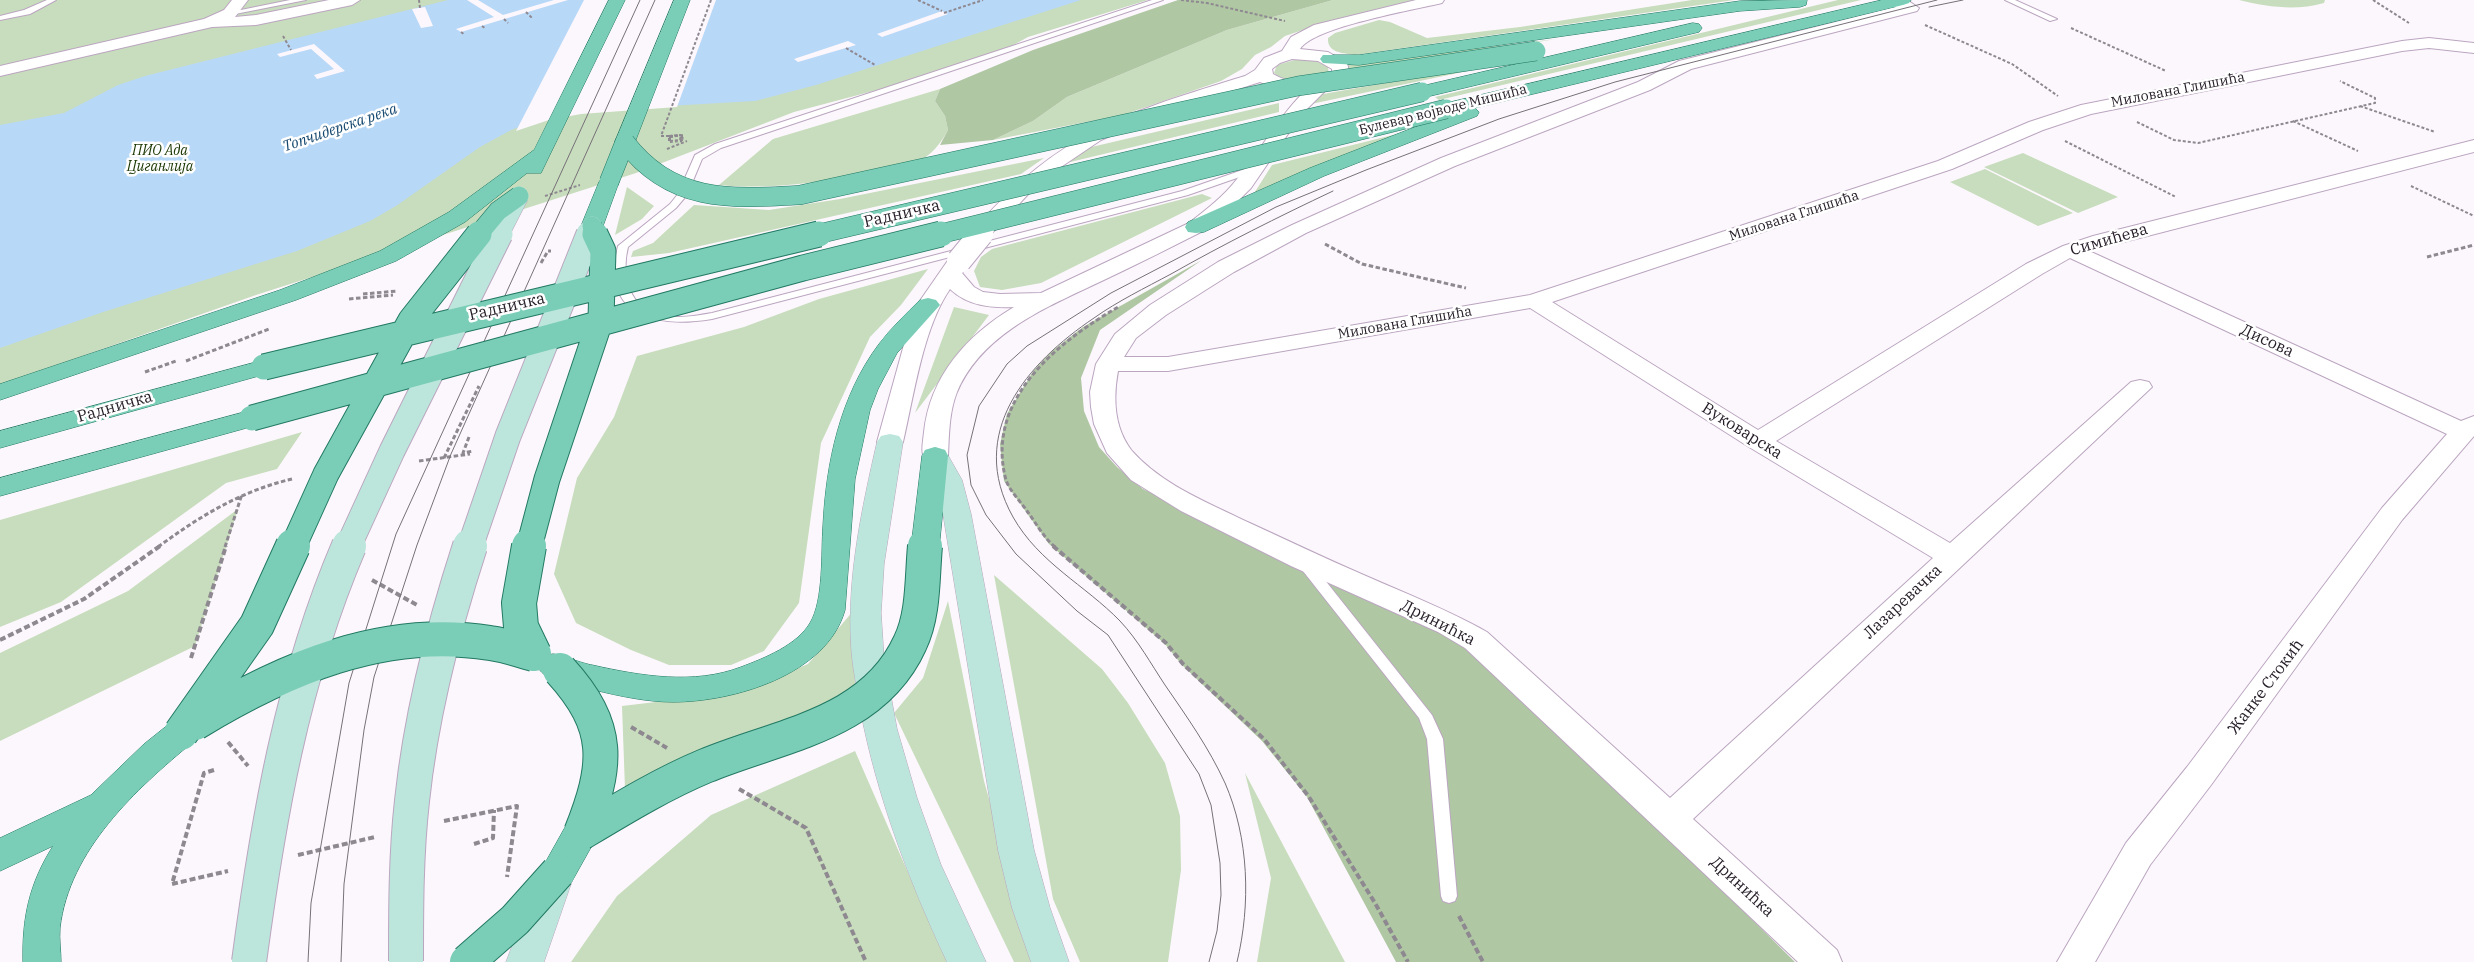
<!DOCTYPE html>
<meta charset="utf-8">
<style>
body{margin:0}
canvas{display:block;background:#fcf7fd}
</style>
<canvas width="2474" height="962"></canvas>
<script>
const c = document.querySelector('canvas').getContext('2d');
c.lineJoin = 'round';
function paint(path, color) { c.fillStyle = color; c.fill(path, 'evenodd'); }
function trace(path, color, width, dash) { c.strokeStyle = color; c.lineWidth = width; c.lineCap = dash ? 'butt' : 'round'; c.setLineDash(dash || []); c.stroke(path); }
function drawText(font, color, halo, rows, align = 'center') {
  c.font = font + ' "IBM Plex Serif",serif'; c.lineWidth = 5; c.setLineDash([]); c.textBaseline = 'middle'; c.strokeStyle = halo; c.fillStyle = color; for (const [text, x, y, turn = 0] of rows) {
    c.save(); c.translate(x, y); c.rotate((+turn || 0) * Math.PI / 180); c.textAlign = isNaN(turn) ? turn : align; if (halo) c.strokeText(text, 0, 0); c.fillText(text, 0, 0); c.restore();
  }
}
paint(new Path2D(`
 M0,0H1148L1028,37L1008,48L911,81L794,112L636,173L256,295L0,385Z
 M1333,0H1418L1318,25L1285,36L1271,47L1255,55L1242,69L1221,81L1123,115L993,140L1033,121L1067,97L1227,30Z
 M1692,0H1734L1355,55C1343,53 1327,53 1328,38L1335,33L1379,20L1390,22L1427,38L1520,27Z
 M1838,0H1861L1439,100L1435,97Z
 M2239,0H2325L2324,3C2296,11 2267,7 2239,0Z
 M1556,39L1350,72L1345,64Z
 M1529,58L1311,104L1323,94Z
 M1298,59L1316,61L1328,67L1329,75C1311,79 1289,89 1274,73L1277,65Z
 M940,89L935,101L945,116L948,130C941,143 931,156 917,162C905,167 891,168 879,170C826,182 774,190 719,185L773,139Z
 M1279,103V112L1062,164L1083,149Z
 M1405,132L1253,195L1272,165Z
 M2023,153L2118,197L2078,213L1984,167Z
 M1044,158L1021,174L669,253L631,257L633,251L653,243L694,205L769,210L840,199Z
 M1985,169L2073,213L2038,226L1950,182Z
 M627,187L654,206L642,219L615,235Z
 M1202,194L1212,198L1041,283L1002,290L980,287L974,271L981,257L992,249Z
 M928,269L901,305L870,337L821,443L799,603L764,651L731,665H669L631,650L576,623L554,574L577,478L614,417L637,356L744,327L819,299Z
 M954,307L989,315L915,413Z
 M302,432L277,469L226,483L61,602L0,627V520Z
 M238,509L195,646L0,741V653L128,591Z
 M994,575L1102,669L1128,703L1165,763L1180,816L1181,870L1168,962H1080L1053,899Z
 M948,601L984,781L1035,962H1014L894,713L923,678Z
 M854,610L855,687L821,713L625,789L622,706L740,692L808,664Z
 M855,751L947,962H571L617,896L711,815Z
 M1245,773L1345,962H1257L1271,878Z`), '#c8ddbd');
paint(new Path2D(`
 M1178,0H1333L1227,30L1067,97L1033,121L993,140L940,145L948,130L945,116L935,101L940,89L1033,50Z
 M1202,260L1100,330L1081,378L1084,411L1099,447L1117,467L1143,489L1446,629L1618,787L1795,962H1396L1307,797L1262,741L1182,665L1165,644L1049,544L1004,481L1000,444L1007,414L1034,370L1052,351L1083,327Z`), '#b0c7a4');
paint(new Path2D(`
 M448,0H1081L816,85L755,101L581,111L548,117L511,130L480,147L396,206L370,221L297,251L103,312L0,348V125L64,113L118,85L145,76Z`), '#b8d8f7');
paint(new Path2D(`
 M467,0H478L503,15L554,0H568L461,32L456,29L494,17Z
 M584,0H716L677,107L581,114L549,120L516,131Z
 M425,7L433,26L421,28L412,9Z
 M942,11L948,14L882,37L877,34Z
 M848,41L856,45L798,62L794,59Z
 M314,44L345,71L317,79L314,75L334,69L311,49L280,57L277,54Z`), '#fcf7fd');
const lane = new Path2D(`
 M47,0H56L30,14L0,20V16L24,10Z
 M290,0H306L230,15L226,13Z
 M1152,0H1163L721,148L702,159L687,195L676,208L628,247C621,275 629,309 661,315C678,319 695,316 712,313L1182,191L1251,167H1257V171L1188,195L712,319C657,328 600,317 618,246L670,204L678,194L695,155L715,144Z
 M2005,0H2015L2057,19L2050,21Z
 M1304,558L1309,560L1432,715L1443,739L1457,896L1455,901L1449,903L1443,901L1441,896L1427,739L1419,718L1299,566L1297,563L1299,560Z`);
const street = new Path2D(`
 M232,0H248L235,17L256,15L329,0H360L352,5L256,25L212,27L0,76V66L204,19L224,10Z
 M1416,0H1444L1442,3C1413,10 1314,27 1300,49L1328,52L1347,63L1350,76L1339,85L1325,91L1301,115L1251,188L1221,218L1203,231C1171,247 1140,263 1108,278C1052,305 983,331 957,392C949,412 949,435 948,456L944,462L935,464L926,462C920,453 923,443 924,432C930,376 967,335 1014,307C991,308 968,306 950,289C923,328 914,395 903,442L899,448L890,450L881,448L877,442L908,330L917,305L951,256L959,255L967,256L970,261L962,273L974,287L983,292L1000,294L1041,293L1189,223C1206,210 1224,196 1237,179C1260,152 1277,119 1302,94L1276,89L1260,82L1154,116L1101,140L1055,171L1033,189L992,233L985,235L978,233L975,229L978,225C1062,130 1129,112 1245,76L1255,70L1264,58L1282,51L1291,37L1314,25ZM1292,59L1318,61L1332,69V74C1314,87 1292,85 1273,74L1272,69L1280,63Z
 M1889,0H1907L1919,8L1917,11L1691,69L1650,90L1455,166L1306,233L1234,272L1166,315L1136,338L1124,357H1168L1530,295L1938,161L2029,122L2081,105L2402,41L2429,38L2474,43V53L2429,48L2402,51L2091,114L2043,130L1952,169L1552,302L1758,430L2026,264L2063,246L2093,236L2474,140V152L2089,251L2461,421L2474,416V436L2402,520L2211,785L2150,865L2095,962H2057L2126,843L2187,767L2382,508L2447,434L2070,258L2042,274L1776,441L1950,543L2131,382L2140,380L2149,382L2152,387L1693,819L1837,950L1842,962H1798L1465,648L1438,632L1291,566L1181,511L1131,480L1107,453L1094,424L1091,407L1090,392L1096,364L1115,334L1150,305L1218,262L1292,225L1441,158L1638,82L1679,61L1896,7L1890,4ZM1530,308L1749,447L1933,558L1670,798L1487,632C1448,610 1407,594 1366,576C1324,558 1283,538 1241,519C1204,501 1160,483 1132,451C1114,428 1113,398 1118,371H1168Z`);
const secondary = new Path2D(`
 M890,434L899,436L903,442L884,564L881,613L884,659L897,729L917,798L941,865L986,962H947C909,881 877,797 860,708C857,687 852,666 851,645C847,576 862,508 877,442L881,436Z
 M935,447L945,450L962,480L971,514L1034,850L1050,908L1069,962H1031L1012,908L998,850L943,514L934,480L922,456L925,450Z
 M554,865L567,870L572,881L544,962H506L541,870Z`);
const primary = new Path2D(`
 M609,0H625L541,173H527L465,222L396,261L296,300L0,400V384L280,290L380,251L449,212L534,150Z
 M674,0H690L635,142L632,146H618L615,142Z
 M1807,0L1806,5L1800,7L1740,11L1359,65L1323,63L1320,59L1323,55H1359L1740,1Z
 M1882,0H1911L1909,3L1903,5L1475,108L1479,112L1477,116L1324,176L1204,232L1196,233L1188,232L1185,227L1188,222L1310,168L1446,115L1439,113L1437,109L1439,105Z
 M1693,23L1699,24L1702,28L1699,32L1422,98L1415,96L1413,92L1415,88L1422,86Z
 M609,176L616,178L619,182L603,226L600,231L592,232L584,231L581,226L599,182L602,178Z
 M928,298L936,300L940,305L897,353L878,389L870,410L855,479L845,610C827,675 733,702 673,702C646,702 620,696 594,690C575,686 547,684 537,666L542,657C545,657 549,654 553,654C558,654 584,664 592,665C641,676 694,685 741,667C765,658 797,645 810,623C824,600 821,552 823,526C826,463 840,396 879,344C891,328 906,314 920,300Z
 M264,360L273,362L276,367L273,372L0,448V431Z
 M252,410L261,412L265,418L261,424L0,496V478Z
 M935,447L945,450L948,456L940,539L936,546L926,549L916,546L912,539L922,456L925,450Z
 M181,720L193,724L198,733L193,742C136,789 69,850 60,928C59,939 61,951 61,962H23C22,918 29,884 53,846L0,871V838L91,795L144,744L169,724Z
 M581,818L594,822L599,833L571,883L558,888L545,883L540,872L568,822Z`);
trace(lane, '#bba6c0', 2);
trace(street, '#bba6c0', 2);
trace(secondary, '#bba6c0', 1);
trace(primary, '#227964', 1);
trace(new Path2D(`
 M419,0L420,8
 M918,0L942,11
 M1181,0L1207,3L1285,21
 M2373,0L2409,23
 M526,12L532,18
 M944,13L983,0
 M504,19L508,23
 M1925,25L2012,64L2058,96
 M482,26L486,29
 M2071,28L2166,71
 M461,32L465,35
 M283,36L291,50
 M846,48L875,65
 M2360,106L2435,132
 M2293,121L2358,151
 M2137,122L2174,140L2198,143L2375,103V98L2340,81
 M669,136H661L711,0
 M670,137L683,135L682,141
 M2065,141L2176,197
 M667,149L687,141
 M2411,186L2474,216
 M545,196L580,185`), '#8e8890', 2, [3, 2]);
trace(new Path2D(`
 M1325,244L1362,264L1466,288
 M2427,257L2474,245
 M541,263L548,251H551
 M363,294L397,291
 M349,299L393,295
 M186,361L269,329
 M145,372L176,361
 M469,437L463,453L473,451
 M444,458L479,386
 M419,461L470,454
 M158,547C200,516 241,491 292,479
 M225,547L242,494
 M1055,547C1044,538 1036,523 1027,511C1021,502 1009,490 1006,480C984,399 1059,341 1120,306`), '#8e8890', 3, [4.5, 2.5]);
trace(new Path2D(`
 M1053,546L1166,643L1183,664L1264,739L1309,797L1375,903L1408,962
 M372,580L417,605
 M0,640L84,599L160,546
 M191,658L226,546
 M631,727L667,748
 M228,742L248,766
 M214,770L204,773L172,884L228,871
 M739,789L806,828L866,962
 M444,821L517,806L507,877
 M474,844L493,838L494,810
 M298,855L375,837
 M1459,916L1483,962`), '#8e8890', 4, [6, 3]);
paint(lane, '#fff');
paint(street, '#fff');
paint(secondary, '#bce6db');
paint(primary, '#7acdb6');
trace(new Path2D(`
 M1929,7L1963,0
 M308,962L311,903L349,683L396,534L640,0
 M341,962L344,884L364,730L374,677L417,545L451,454L655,0
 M1209,962L1217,931L1221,895L1220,863L1211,805L1199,774L1108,635L1077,611L1016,554L986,515L971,485L967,455L979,406L1007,364L1027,346L1111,293L1276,207L1366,170L1499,119L1615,82L1937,0
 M1237,962C1251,904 1249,838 1225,783C1209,748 1187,717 1165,685C1151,664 1138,640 1120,621C1085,585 1039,563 1013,517C966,433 1027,363 1094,318C1118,301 1145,288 1171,274C1224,244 1278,217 1333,191`), '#777078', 1);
const streetBridgeFar1 = new Path2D(`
 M980,235L985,229`);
const streetBridge = new Path2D(`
 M959,261L981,234`);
const secondaryBridgeFar2 = new Path2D(`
 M499,235L519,196
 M588,235L592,226`);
const secondaryBridgeFar1 = new Path2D(`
 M348,547L392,451L500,234
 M470,547L508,436L589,234`);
const secondaryBridge = new Path2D(`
 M406,961C406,908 406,854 412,801C421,715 443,629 470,546
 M249,962C268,820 292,679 349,546`);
const primaryBridgeFar2 = new Path2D(`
 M625,142C671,203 730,199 800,195L1298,86L1536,51
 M609,182L625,142
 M592,226L596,235
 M478,235L498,211L519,196
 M814,235L1422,92
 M936,235L1446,109`);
const primaryBridgeFar1 = new Path2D(`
 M264,367L819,234
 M252,418L803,268L941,234
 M293,547L326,474L411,320L479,234
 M529,547L547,479L601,318L603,251L595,234
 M925,547L926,539`);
const primaryBridge = new Path2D(`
 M529,546L519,603L521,627L534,654
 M560,670C612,727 608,765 581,833
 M195,723C284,669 383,626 490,643C505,645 519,650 534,654
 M181,733L257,625L293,546
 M581,833C621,809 662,784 705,766C779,735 873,725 910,643C924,614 922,578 925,546
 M467,962L515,920L558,872`);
trace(streetBridgeFar1, '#bba6c0', 19, []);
trace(streetBridge, '#bba6c0', 26, []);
trace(secondaryBridgeFar2, '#bba6c0', 20, []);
trace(secondaryBridgeFar1, '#bba6c0', 27, []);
trace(secondaryBridge, '#bba6c0', 36, []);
trace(primaryBridgeFar2, '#227964', 20, []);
trace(primaryBridgeFar1, '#227964', 27, []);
trace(primaryBridge, '#227964', 36, []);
trace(new Path2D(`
 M682,135V141
 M682,135V141
 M670,136L681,135
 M670,137V141
 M670,137L681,135
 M680,140L681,135
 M669,141V136L681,135
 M669,141L670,136
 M669,141L670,136
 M669,141L670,137
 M670,141L680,140
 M670,141L680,140
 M670,142L681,140L682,135
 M670,142L682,141
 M670,142L682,141`), '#8e8890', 2, [3, 2]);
trace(streetBridgeFar1, '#fff', 18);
trace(streetBridge, '#fff', 24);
trace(secondaryBridgeFar2, '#bce6db', 19);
trace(secondaryBridgeFar1, '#bce6db', 25);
trace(secondaryBridge, '#bce6db', 34);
trace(primaryBridgeFar2, '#7acdb6', 19);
trace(primaryBridgeFar1, '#7acdb6', 25);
trace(primaryBridge, '#7acdb6', 34);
drawText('14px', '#241c26', '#fff', [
 ["Милована Глишића",2178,90,-11],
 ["Булевар војводе Мишића",1443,110,-14],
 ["Милована Глишића",1794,216,-18],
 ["Милована Глишића",1405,323,-10]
]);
drawText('italic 14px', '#193601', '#fff', [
 ["ПИО Ада",160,151],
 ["Циганлија",160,167]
]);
drawText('italic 15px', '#16486f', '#fff', [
 ["Топчидерска река",340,128,-19]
]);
drawText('16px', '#241c26', '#fff', [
 ["Радничка",902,214,-13],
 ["Симићева",2109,240,-16],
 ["Радничка",507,307,-13],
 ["Дисова",2267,341,25],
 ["Радничка",115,407,-16],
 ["Вуковарска",1742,431,32],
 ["Лазаревачка",1903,602,-43],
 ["Дринићка",1438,623,27],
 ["Жанке Стокић",2266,687,-53],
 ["Дринићка",1742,887,43]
]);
</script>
